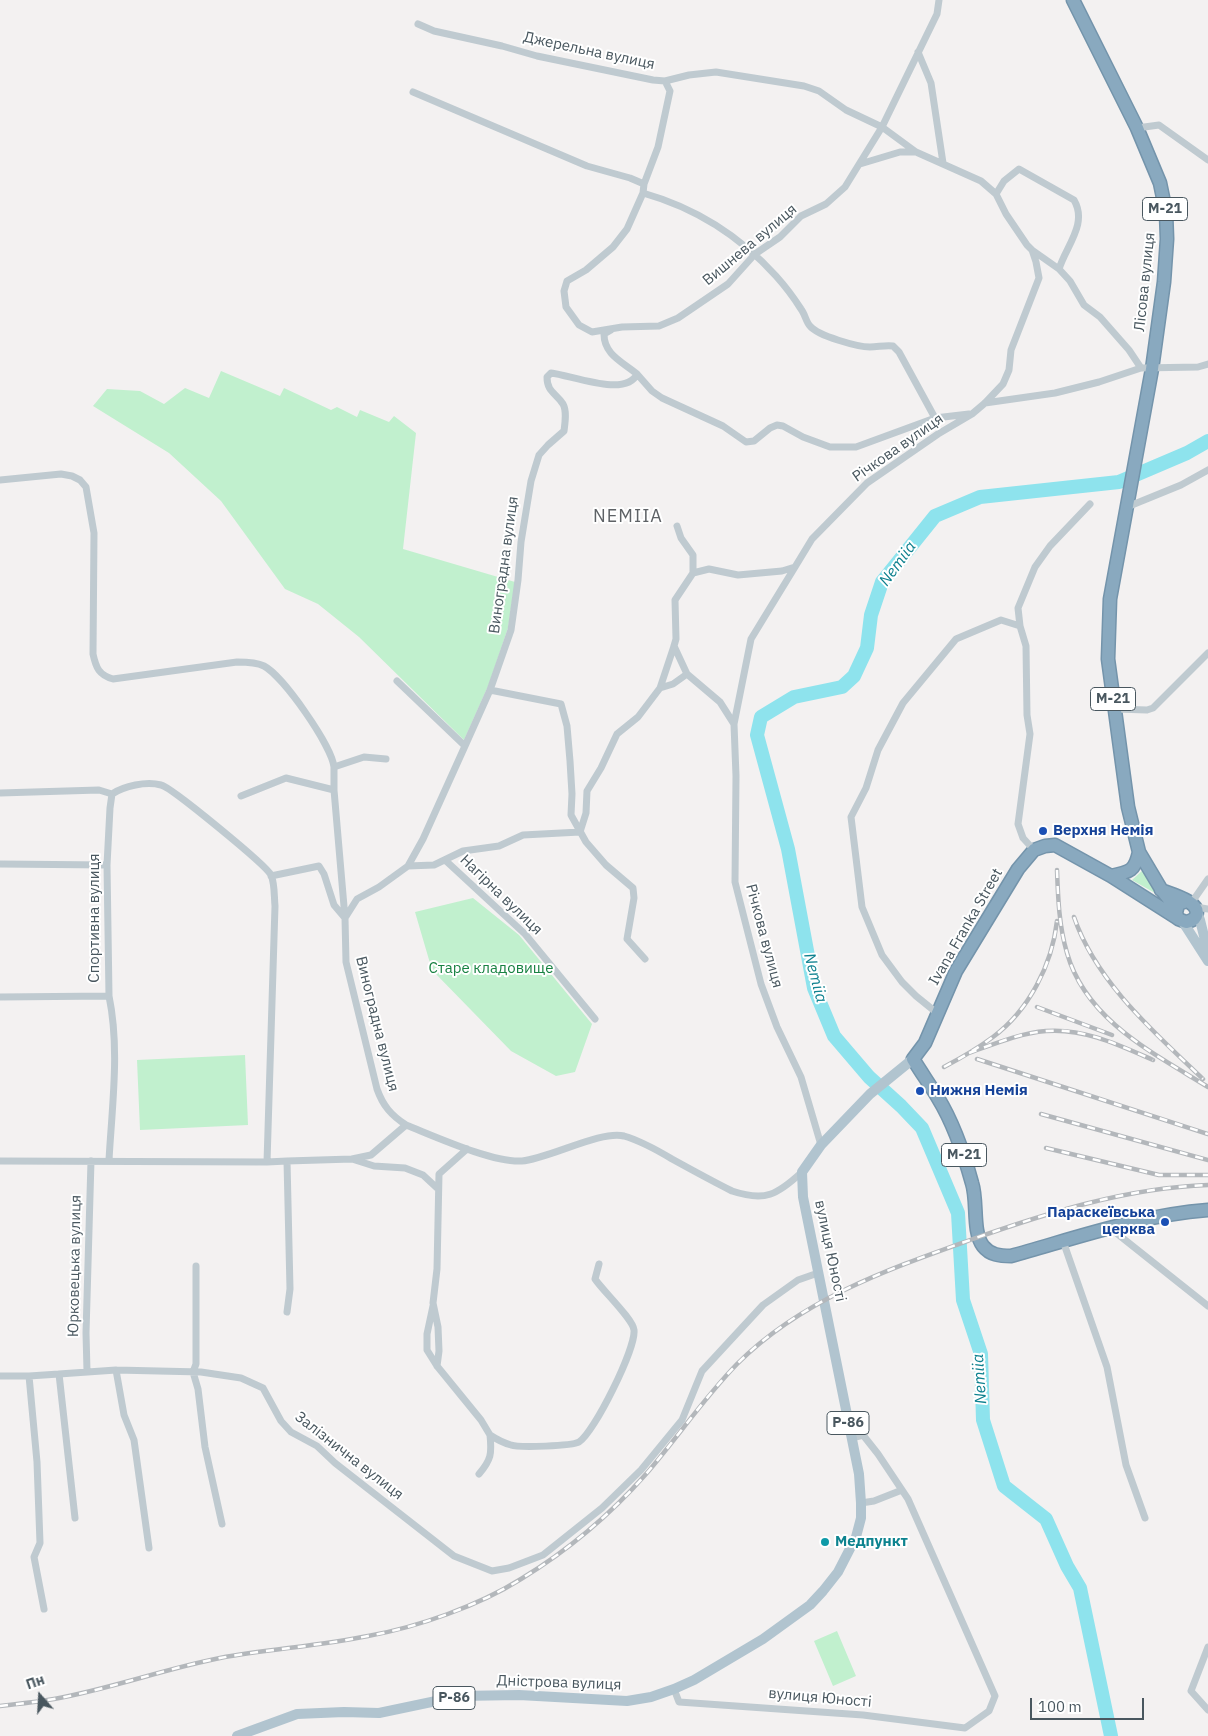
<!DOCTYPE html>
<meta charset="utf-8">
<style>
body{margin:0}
#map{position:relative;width:1208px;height:1736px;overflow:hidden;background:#f3f1f1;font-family:"IBM Plex Sans",sans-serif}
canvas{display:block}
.north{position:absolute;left:15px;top:1671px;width:50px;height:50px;-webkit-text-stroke:4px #fff;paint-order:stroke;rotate:341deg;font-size:14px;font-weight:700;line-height:20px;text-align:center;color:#49575f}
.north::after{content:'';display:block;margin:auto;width:18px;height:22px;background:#49575f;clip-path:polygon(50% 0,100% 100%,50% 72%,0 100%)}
.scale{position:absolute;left:1030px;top:1698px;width:114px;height:22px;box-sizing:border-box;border:2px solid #49575f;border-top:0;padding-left:6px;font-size:15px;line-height:18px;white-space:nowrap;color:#49575f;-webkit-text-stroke:4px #fff;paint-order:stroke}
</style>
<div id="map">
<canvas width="1208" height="1736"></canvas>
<div class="north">Пн</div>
<div class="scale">100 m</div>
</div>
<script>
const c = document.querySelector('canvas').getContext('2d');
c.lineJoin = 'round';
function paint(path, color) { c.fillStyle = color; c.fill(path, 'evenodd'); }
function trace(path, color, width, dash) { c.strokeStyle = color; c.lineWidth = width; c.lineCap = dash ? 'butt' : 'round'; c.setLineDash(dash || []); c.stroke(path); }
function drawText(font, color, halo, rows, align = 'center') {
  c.font = font + ' "IBM Plex Sans",sans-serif'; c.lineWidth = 4; c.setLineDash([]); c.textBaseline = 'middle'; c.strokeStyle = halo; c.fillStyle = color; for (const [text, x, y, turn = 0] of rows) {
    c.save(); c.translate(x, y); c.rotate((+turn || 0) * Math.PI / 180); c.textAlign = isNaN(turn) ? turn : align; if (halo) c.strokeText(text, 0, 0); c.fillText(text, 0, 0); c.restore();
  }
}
paint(new Path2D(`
 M221,371L280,396L284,388L331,410L337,407L357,417L360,410L389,422L394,416L416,433L403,549L515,582L508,628L489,684L464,740L359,637L318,604L285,589L221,501L169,453L93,406L107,389L140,391L164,404L185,388L209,398Z
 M1143,870L1162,897L1132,880Z
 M473,898L519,935L592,1024L575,1072L556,1076L511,1051L432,970L415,912Z
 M245,1055L248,1125L140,1130L137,1060Z
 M837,1631L856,1676L833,1686L814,1641Z`), '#c1f0ce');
trace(new Path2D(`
 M1111,1736L1080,1588L1067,1566L1046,1519L1004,1486L983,1420L981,1354L963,1300L958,1213L922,1128L901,1106L869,1077L834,1036L814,988L788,849L757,735L761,717L794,697L842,687L854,676L867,648L871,615L882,582L935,516L980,497L1119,482L1187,453L1208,441`), '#8ee3ed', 14);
const highway = new Path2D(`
 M1073,0L1137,128L1160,183L1166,212L1167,239L1164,282L1152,369L1110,599L1108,659L1128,807L1139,852L1161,889L1176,908
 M1111,876C1130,872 1135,871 1139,852
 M1161,890C1171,894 1202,902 1196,916C1194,920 1191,921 1186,922L1178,919L1176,913L1178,904L1187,901
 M1177,918L1111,876L1055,845L1045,846L1034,850L1018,869L956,971L925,1043L913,1059C921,1072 930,1085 938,1098C954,1124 964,1154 972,1183C978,1201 972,1232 983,1246C990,1255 1000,1256 1011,1256C1076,1238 1141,1215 1208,1210`);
trace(highway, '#7494ab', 15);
trace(new Path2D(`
 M418,24L434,31L502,46L537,56L653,80L665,81L689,75L716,72L804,86L819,91L846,110L882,127L916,152
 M918,52L931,83L943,163
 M665,81L670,91L658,147L644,184L643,193L627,229L613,247L586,270L567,281L564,291L566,307L579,325L592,332L622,327L659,326L678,318L728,284L755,254L780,237L801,216L826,204L845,187L882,127L937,14L939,0
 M413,92L587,166L630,178L644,184
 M1137,128L1159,125L1208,160
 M860,164L900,152H916L981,181L996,194
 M643,193C696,208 739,235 776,276C785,286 794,298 801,309C805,314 806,322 810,326C818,336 858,347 870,347C878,347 885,345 893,346L899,352L935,418
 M1059,269L1070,281L1084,305L1100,317L1129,350L1141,368
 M637,374L652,391L662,398L723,426L746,442L754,441L770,428L777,425L783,426L803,437L830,447H856L935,418L969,414
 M985,403L1055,393L1099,382L1141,368L1198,367L1208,364
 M0,480L61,474L72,476L80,480L86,487L94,533L93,654C96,668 99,675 113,679L237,662C246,662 256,662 264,666C283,676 332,746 334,767
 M1127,507L1181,485L1208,470
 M693,573L709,569L738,575L782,571L795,567L812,539L867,483L938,434L972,414L985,403L1003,384L1009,370L1011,350L1039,278L1036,262L1032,250L1027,245L1006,214L996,194L1004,181L1019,169L1074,200C1088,224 1066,246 1059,269L1032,250
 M1020,626L1018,608L1035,567L1050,546L1090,504
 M687,674L720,702L734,724L736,776L735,882L761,984L777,1027L801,1077L821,1145
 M397,681L465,746L490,690L511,630L518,580L521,542L531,481L539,455L548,445L564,431C565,423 567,411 563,404C556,393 547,392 547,377L551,373C571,375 626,398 637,374C623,362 604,355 604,334L611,330
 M660,688L673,684L687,674L674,646
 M490,690L561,704L567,726L570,761L572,794L571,815L586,842L606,865L633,888L634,898L627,939L645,959
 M1115,709L1147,710L1153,708L1208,653
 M734,724L751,639L795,567
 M334,790L345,918L346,962L377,1089C383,1106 391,1115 406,1125
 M0,793L99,790L112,794
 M241,796L286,778L334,790V767L364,757L386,759
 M445,860L525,934L595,1019
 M0,864L107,865
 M408,866L434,865L463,851L499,846L523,835L580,832L586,813L587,791L601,768L617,734L638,717L660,688L674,646L676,639L675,600L693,573V555L681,538L677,526
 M271,876L319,866L324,874L334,905L345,918L357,899L379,887L408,866L423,839L465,746
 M1192,902L1208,879
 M1196,907L1208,909
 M0,997L109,996
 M937,1013L916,996L902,982L882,955L862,907L851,817L866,788L878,750L903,703L956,639L1001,620L1020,626L1026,646L1027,715L1030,734L1018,824L1023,838L1034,850
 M352,1159L371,1155L406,1125C434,1136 493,1163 522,1161C548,1159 601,1130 624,1136C641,1141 657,1150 672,1159C692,1170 712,1181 732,1191C765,1202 777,1195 802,1172
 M109,1160C112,1106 120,1049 109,996L107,865L110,808L112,794C124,786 146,781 161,785C171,787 266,865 271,875C275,884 274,897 275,906L267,1162
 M0,1161L267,1162L287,1161
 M1110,1228L1208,1306
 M1063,1241L1107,1367L1126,1465L1145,1518
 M196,1266V1364L193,1372L198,1389L205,1447L222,1524
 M433,1306L427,1334V1350L437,1366L481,1420L490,1435
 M287,1312L290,1289L287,1161L352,1159L374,1166L405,1168L423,1175L437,1188
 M437,1366L439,1351L438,1327L433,1303L437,1269L439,1174L467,1149
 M116,1370L201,1372L241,1378L263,1388L281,1421L291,1432L317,1446L335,1463L454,1556L492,1571L509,1568L543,1555L602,1508L641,1470L682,1420L702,1371L763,1305L798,1280L818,1273
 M87,1371L86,1333L91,1161
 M59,1374L116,1370L124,1415L134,1440L149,1548
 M0,1376H29
 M479,1474C491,1460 492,1454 490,1435C496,1439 504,1443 511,1445C519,1448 572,1446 579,1442C594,1433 636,1348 634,1330C633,1319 603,1291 595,1279L599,1264
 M861,1503L874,1501L902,1490
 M44,1609L34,1557L40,1543L37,1462L29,1376L59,1374L75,1518
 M1208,1647L1191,1691L1208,1710
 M674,1689L679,1702L863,1715L965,1728L989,1711L995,1696L908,1499L878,1454L863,1435L852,1438`), '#bfcad0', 7);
trace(new Path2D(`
 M1197,912L1200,920L1208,952
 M1183,922L1208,961
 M237,1736L297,1714L344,1712L379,1713L460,1696L519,1695L627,1701L651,1697L674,1689L694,1680L763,1639L810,1605L823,1591L838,1572L856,1537L861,1518V1503L859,1474L803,1197L802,1172L821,1145L870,1094L913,1059`), '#b1c4cf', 10);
trace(highway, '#89a9bf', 12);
const rail = new Path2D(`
 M1057,870C1058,898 1059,926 1067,953C1086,1020 1153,1053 1208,1087
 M1074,917C1096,982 1155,1033 1203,1079
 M1037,1007L1112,1035
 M969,1053C994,1044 1020,1033 1046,1031C1084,1028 1119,1045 1153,1060
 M977,1059L1208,1134
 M944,1067C961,1058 978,1048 993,1037C1029,1010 1052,965 1057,921
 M1041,1114L1208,1160
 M1046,1148L1159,1175H1208
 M0,1706C18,1704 36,1702 54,1699C110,1689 164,1669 220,1658C269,1649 319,1646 368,1636C418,1627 478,1606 521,1579C567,1551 610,1515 646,1474C677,1438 704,1398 737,1364C801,1300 886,1270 970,1240C1047,1213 1125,1188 1208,1185`);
trace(rail, '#b3b7bb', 4.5);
trace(rail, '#fff', 2.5, [8]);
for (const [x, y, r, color] of [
 [1043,831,5,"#1a4fb4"],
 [920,1091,5,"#1a4fb4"],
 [1165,1222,5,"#1a4fb4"],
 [825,1542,5,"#0f9aa8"]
]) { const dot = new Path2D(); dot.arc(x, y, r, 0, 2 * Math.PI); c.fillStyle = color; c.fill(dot); trace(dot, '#fff', 2); }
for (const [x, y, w] of [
 [1165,209,45],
 [1113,699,45],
 [964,1155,45],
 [848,1423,42],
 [454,1698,42]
]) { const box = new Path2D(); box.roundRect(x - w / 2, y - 11.5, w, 23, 4); c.fillStyle = '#fff'; c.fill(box); trace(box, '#49575f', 1); }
drawText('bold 14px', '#49575f', null, [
 ["М-21",1165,209],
 ["М-21",1113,699],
 ["М-21",964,1155],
 ["Р-86",848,1423],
 ["Р-86",454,1698]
]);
drawText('15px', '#49575f', '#fff', [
 ["Джерельна вулиця",589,51,12],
 ["Вишнева вулиця",750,245,-40],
 ["Лісова вулиця",1145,282,-84],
 ["Річкова вулиця",898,448,-35],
 ["Виноградна вулиця",504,565,-82],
 ["Нагірна вулиця",501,895,44],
 ["Спортивна вулиця",95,918,-90],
 ["Ivana Franka Street",966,927,-60],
 ["Річкова вулиця",764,936,75],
 ["Виноградна вулиця",377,1024,76],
 ["вулиця Юності",830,1251,78],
 ["Юрковецька вулиця",75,1266,-89],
 ["Залізнична вулиця",349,1456,38],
 ["Дністрова вулиця",559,1683,2],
 ["вулиця Юності",820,1698,5]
]);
drawText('bold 15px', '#164399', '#fff', [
 ["Верхня Немія",1053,831],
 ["Нижня Немія",930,1091],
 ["Параскеївська",1155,1213,"right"],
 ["церква",1155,1230,"right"]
], 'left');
drawText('15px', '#188242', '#fff', [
 ["Старе кладовище",491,969]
]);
drawText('bold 15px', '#0d838f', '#fff', [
 ["Медпункт",835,1542]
], 'left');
drawText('italic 16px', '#0e818f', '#fff', [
 ["Nemiia",898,564,-54],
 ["Nemiia",815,978,75],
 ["Nemiia",980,1379,-94]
]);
c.letterSpacing = '1px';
drawText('18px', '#5e6266', '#fff', [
 ["NEMIIA",628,517]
]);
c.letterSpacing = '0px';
</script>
